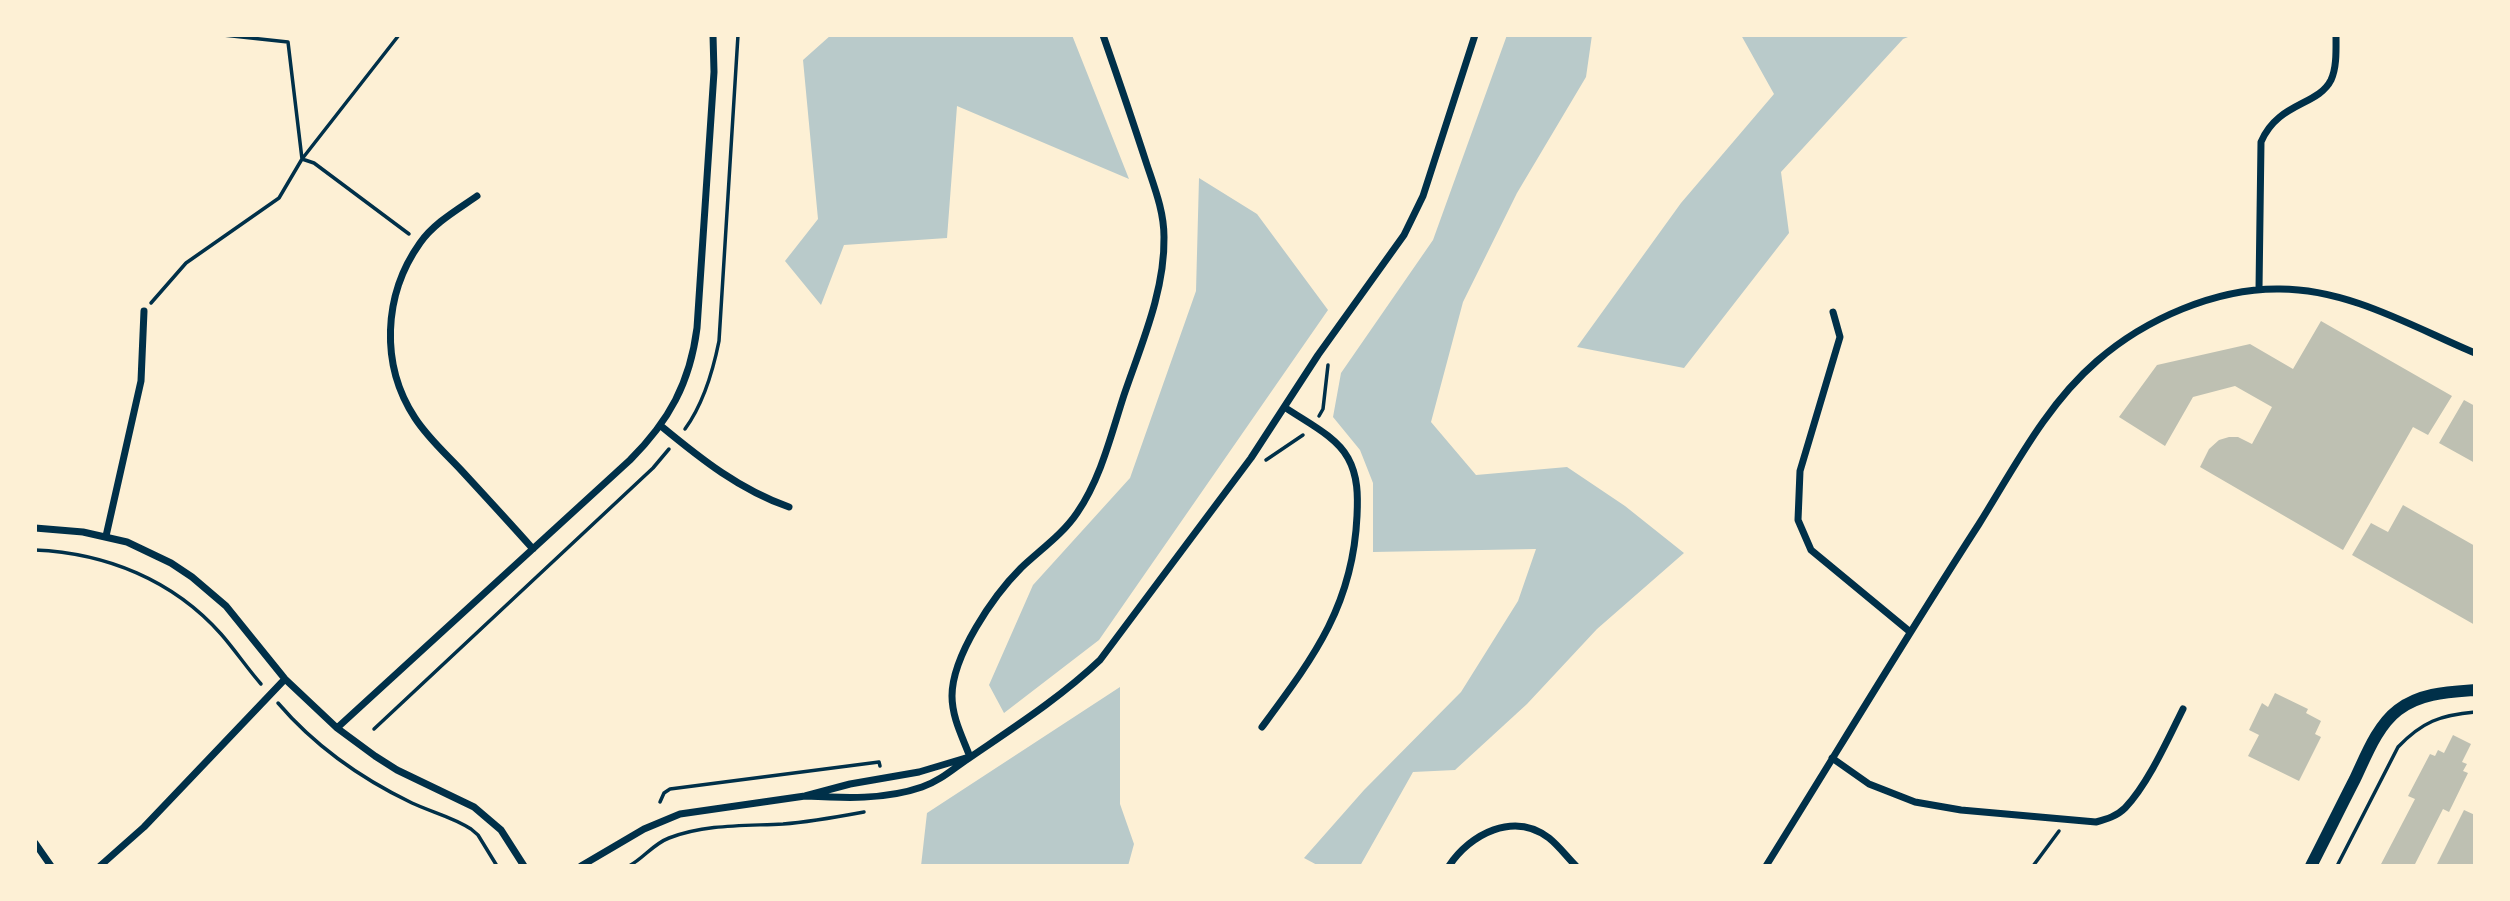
<!DOCTYPE html>
<style>
body{margin:0}
#map{position:relative;width:2510px;height:901px;overflow:hidden;background:#fdf0d5;font-family:Karla,sans-serif}
canvas{display:block}
.frame{position:absolute;inset:0;border:37px solid #fdf0d5;pointer-events:none}
</style>
<div id="map">
<canvas width="2510" height="901"></canvas>
<div class="frame"></div>
</div>
<script>
const c = document.querySelector('canvas').getContext('2d');
c.lineJoin = 'round';
function paint(path, color) { c.fillStyle = color; c.fill(path, 'evenodd'); }
function trace(path, color, width, dash) { c.strokeStyle = color; c.lineWidth = width; c.lineCap = dash ? 'butt' : 'round'; c.setLineDash(dash || []); c.stroke(path); }
paint(new Path2D(`
 M831,35H1072L1129,179L957,106L947,238L844,245L821,305L785,261L818,219L803,60Z
 M1507,35H1592L1586,77L1517,193L1463,302L1431,422L1476,475L1567,467L1625,506L1684,553L1597,629L1527,704L1455,770L1413,772L1360,866H1319L1304,858L1364,790L1461,692L1518,601L1536,549L1373,552V483L1360,450L1333,417L1341,373L1433,240Z
 M1741,35H1913L1903,39L1781,172L1789,233L1684,368L1577,347L1681,203L1774,94Z
 M1199,178L1257,214L1328,310L1099,640L1004,713L989,685L1033,585L1130,478L1196,291Z
 M1120,687V804L1134,844L1128,866H921L927,813Z`), '#b9caca');
paint(new Path2D(`
 M2321,321L2452,396L2428,435L2413,427L2343,550L2200,467L2209,449L2219,440L2229,437H2238L2252,444L2272,407L2235,386L2193,397L2165,446L2119,417L2157,365L2250,344L2293,369Z
 M2464,400L2475,406V463L2439,443Z
 M2403,505L2475,546V625L2352,555L2371,523L2388,532Z
 M2275,693L2308,709L2306,713L2321,721L2315,734L2321,737L2299,781L2248,756L2259,735L2249,730L2262,703L2268,707Z
 M2453,735L2471,744L2462,762L2467,764L2463,771L2468,773L2449,812L2443,809L2414,866H2380L2415,799L2408,796L2430,754L2435,756L2438,750L2444,753Z
 M2464,810L2475,815V866H2436Z`), '#bec0b2');
trace(new Path2D(`
 M223,35L288,42L302,159
 M302,159L314,163L409,234
 M151,303L186,263L279,198L302,159L399,35
 M1319,416L1323,409L1328,365
 M685,429C704,403 713,371 719,341L738,35
 M1266,460L1303,435
 M35,550C106,553 173,580 221,634C235,650 247,668 261,684
 M278,703C314,745 362,779 412,803C431,812 453,817 471,829L478,835L497,866
 M374,729L653,468L669,449
 M660,802L664,793L670,789L879,762L880,766
 M629,866C644,858 653,844 669,838C706,824 744,826 783,824C810,822 837,817 864,812
 M2033,866L2059,831
 M2337,866L2398,747C2422,722 2440,715 2475,712`), '#003049', 3.5);
trace(new Path2D(`
 M477,196C457,210 434,223 420,243C383,295 380,365 415,418C428,438 445,453 461,470C485,496 509,522 533,549
 M2259,289L2261,142C2278,102 2318,106 2331,80C2337,67 2336,49 2336,35
 M1833,312L1840,337L1800,471L1798,520L1811,550L1909,631
 M661,426C701,459 740,490 789,507
 M35,528L83,532L127,542L171,563L192,577L226,606L285,679L337,728L375,756L397,770L474,807L501,830L524,866
 M106,536L141,381L144,311
 M1262,727C1313,658 1353,606 1357,516C1358,496 1358,476 1348,458C1336,436 1306,422 1286,408
 M337,728L630,460C669,421 690,383 697,328L714,72L713,35
 M970,757C963,738 952,718 952,696C952,656 993,596 1021,568C1040,550 1063,534 1077,513C1101,478 1111,435 1124,395C1141,345 1165,291 1164,237C1164,212 1155,189 1147,165C1133,122 1118,78 1103,35
 M1832,758L1869,784L1915,802L1961,810L2096,822C2107,819 2117,816 2125,808C2148,784 2168,739 2183,709
 M805,796C844,798 885,800 922,787C942,780 955,767 972,756C1016,726 1061,697 1100,660L1251,458L1318,355L1404,235L1423,196L1475,35
 M35,843L51,866
 M100,866L144,827L285,679
 M581,866L644,829L680,814L805,796L850,784L919,772L969,757
 M1449,866C1470,834 1514,811 1549,838C1559,846 1567,857 1576,866
 M1766,866C1837,752 1906,637 1979,524C2014,468 2046,405 2097,361C2145,319 2216,288 2280,289C2349,289 2413,327 2475,353`), '#003049', 7);
trace(new Path2D(`
 M2311,866C2326,837 2340,808 2355,779C2366,756 2377,726 2398,710C2420,693 2448,692 2475,690`), '#003049', 12);
</script>
